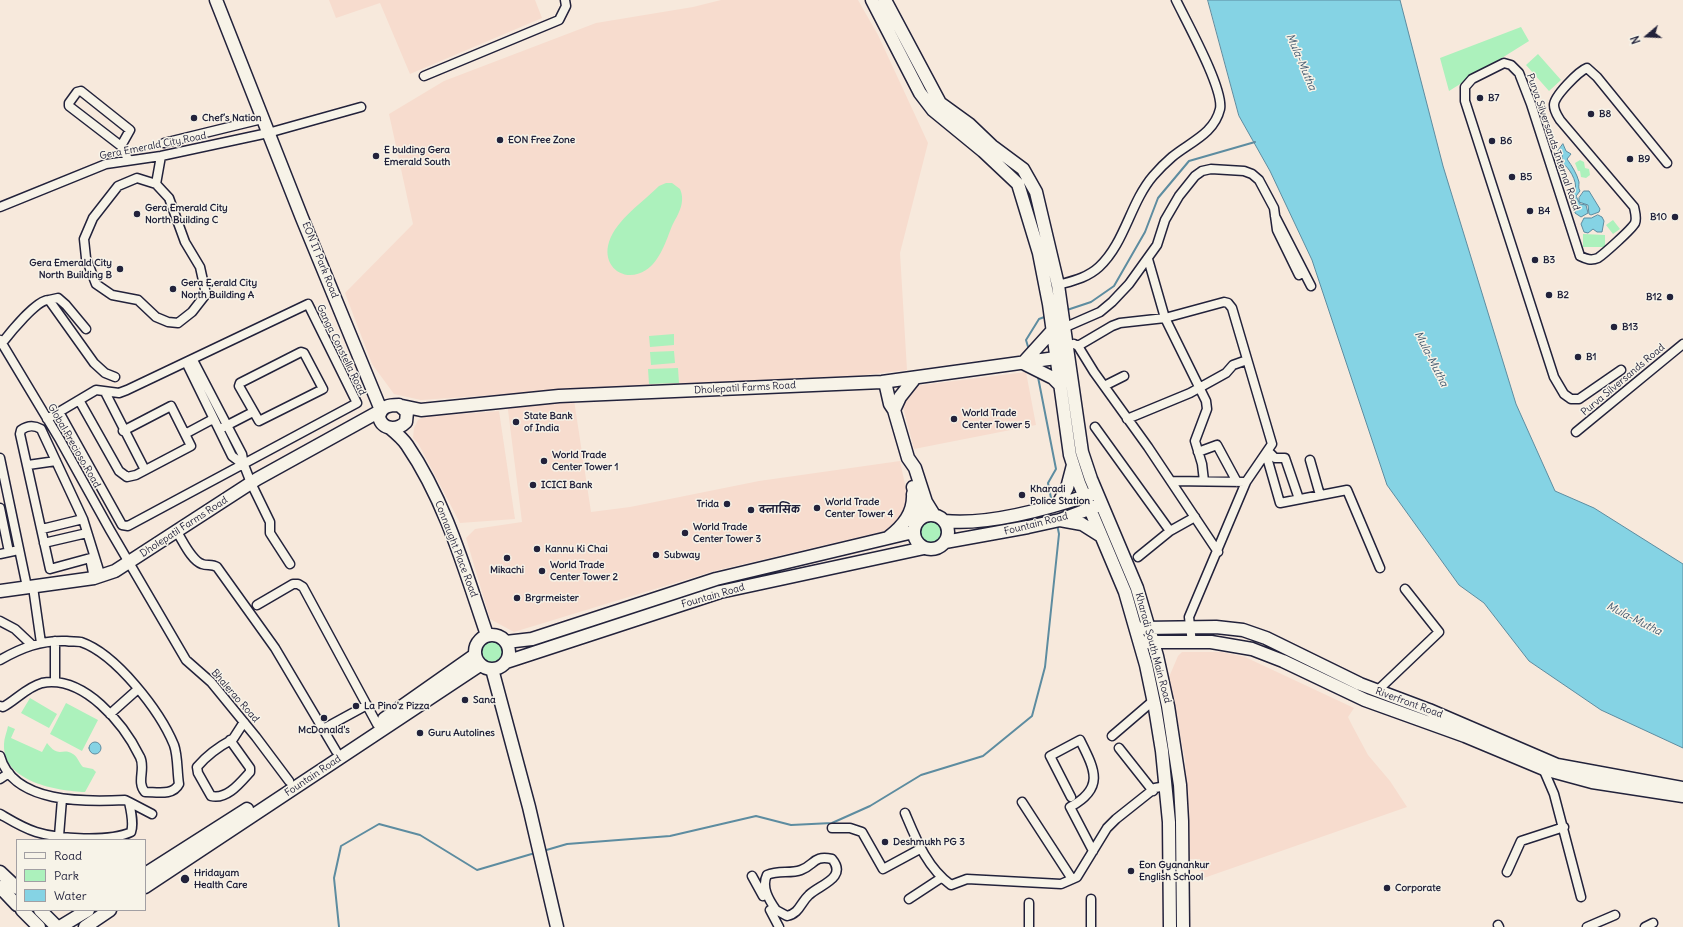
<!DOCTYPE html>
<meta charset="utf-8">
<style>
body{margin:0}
#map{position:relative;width:1683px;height:927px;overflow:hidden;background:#f7e9dc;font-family:Delius,sans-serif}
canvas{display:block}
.legend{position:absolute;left:16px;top:839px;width:130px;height:72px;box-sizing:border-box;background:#f7f3e8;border:1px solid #a29fa3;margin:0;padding:5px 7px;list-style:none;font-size:12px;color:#22223b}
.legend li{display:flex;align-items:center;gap:8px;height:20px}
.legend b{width:20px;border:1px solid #a29fa3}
.north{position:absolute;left:1627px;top:16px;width:40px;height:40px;-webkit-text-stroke:3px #f7f3e8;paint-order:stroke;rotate:251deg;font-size:11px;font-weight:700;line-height:16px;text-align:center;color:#22223b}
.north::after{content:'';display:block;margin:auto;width:14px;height:18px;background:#22223b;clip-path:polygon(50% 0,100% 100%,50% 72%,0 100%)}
</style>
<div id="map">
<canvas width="1683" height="927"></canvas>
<ul class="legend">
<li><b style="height:5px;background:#f7f3e8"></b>Road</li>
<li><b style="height:11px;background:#acf1bc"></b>Park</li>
<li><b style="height:11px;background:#85d3e4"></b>Water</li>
</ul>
<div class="north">N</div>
</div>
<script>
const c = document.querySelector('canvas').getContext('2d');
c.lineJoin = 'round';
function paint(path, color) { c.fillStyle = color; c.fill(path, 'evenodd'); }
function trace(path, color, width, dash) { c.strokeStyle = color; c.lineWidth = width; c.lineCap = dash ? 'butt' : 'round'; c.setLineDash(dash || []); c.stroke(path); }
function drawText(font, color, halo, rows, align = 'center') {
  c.font = font + ' Delius,"Playpen Sans Deva",sans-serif'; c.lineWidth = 3; c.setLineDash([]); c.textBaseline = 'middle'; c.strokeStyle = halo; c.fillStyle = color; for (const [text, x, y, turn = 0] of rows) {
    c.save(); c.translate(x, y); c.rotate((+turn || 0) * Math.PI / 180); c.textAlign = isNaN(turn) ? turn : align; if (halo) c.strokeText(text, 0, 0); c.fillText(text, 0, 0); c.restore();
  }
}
paint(new Path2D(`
 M329,0H535L542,18L410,74L380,3L336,18Z
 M721,0H858L878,35L928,143L900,253L907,370L848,377L732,384L570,390L421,400L394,394L372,364L345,293L413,224L389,114L444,81L596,23L693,7Z
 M1026,372L1036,425L914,449L898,388Z
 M574,400L591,512L630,507L759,481L900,461L909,503L903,518L889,530L714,571L514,632L490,619L466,538L475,529L522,522L507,402Z
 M499,411L515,519L460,523L418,443L413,438L414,428L418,420L428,415L434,416Z
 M1182,652H1222L1245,657L1354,708L1348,717L1353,727L1368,755L1390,781L1407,807L1201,879L1200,859H1190L1185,760L1169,677L1178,656Z`), '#f7dcce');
paint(new Path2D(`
 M1521,27L1529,41L1449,91L1440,58Z
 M1538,54L1561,80L1549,91L1526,65Z
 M1580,160L1584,162L1585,168L1589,169L1590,175L1586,178L1581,177L1580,171H1578L1575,163Z
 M666,183H672L680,189C686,203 678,214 672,226C666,241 660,261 646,270C625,284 601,267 609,242C616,220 643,202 659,186Z
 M1613,220L1620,229L1613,234L1606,225Z
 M1583,234L1605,235V247H1583Z
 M674,334V345L650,347L649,336Z
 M674,351L675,363L651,365L650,352Z
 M678,368L679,383L649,384L648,369Z
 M919 533a12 12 0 1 1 24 0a12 12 0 1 1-24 0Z
 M482 652a10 10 0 1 1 20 0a10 10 0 1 1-20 0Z
 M30,698L57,714L49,728L21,713Z
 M66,703L98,720L82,751L50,734Z
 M8,726L15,729L11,738L42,752L47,743C59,759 62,747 73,754C78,757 79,763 83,767L93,769L96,772L85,792C58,791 2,782 4,744C4,738 7,732 8,726Z`), '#acf1bc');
const water = new Path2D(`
 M1208,0H1400L1443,166L1516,404L1555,491L1594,508L1683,564V748L1601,710L1529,661L1484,603L1459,585L1387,485L1312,260L1270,171L1239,116Z
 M1563,144L1566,151L1571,154L1567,159C1572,166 1577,174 1579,182C1579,186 1578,188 1580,191L1576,196L1580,204L1586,205L1588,213L1581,217L1575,213V205L1570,198C1571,194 1574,192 1575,189C1578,182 1568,166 1563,164L1562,155L1558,151Z
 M1584,191H1589L1600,209L1599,212L1591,215L1589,214L1588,205L1579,202V198Z
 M1598,215L1602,217L1604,221L1602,232H1597L1593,229L1588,233L1584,232L1581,224L1584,218H1591Z
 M89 748a6 6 0 1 1 12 0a6 6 0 1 1-12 0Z`);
paint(water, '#85d3e4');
trace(water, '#5d8ca0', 1);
trace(new Path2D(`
 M1067,310L1091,302L1114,286L1145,232L1158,198L1189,161L1255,142
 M1029,350L1026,340L1039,319L1047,316
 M1038,377L1056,469L1048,483L1052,503
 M543,851L567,844L670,836L756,816L791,825L832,823L870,806L921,775L983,756L1032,716L1045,667L1059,534L1057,524
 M339,927L334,878L341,846L379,824L420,835L477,870L535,853`), '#5d8ca0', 2);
const street = new Path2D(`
 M424,76L559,20L566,6L565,0
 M164,143L262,119
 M121,146L69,106V103L77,92L81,91L130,130L121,146L128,159
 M156,184L169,198L185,242L200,267L206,294L192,312L178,323L168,322L156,317L138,300L112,295L96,284L86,258L84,239L93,218L118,186L137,178L156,184L161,156
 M0,207L106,164L161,156L268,133L361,107
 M1275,216L1311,286
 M1148,259L1165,318L1206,401L1207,409L1195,441L1202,464L1204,481
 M1058,285C1072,281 1087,278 1099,267C1125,243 1130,203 1153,176C1159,169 1165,163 1172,157C1190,142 1214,134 1220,109C1224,89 1186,21 1176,0
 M49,300L58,298L66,305L86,329
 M1061,329L1100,312L1112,302L1129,284L1157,245L1165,220L1179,196L1195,176L1202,171L1211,169L1244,171L1252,174L1259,180L1274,208L1277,230L1299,275
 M0,340L60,440L110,530L186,660L211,682L256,737L289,781
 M2,343C9,334 38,298 49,300L94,363L105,373L115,377
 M1074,344L1078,346L1094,372L1148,447L1218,552
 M1078,346L1112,326L1120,323L1165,318L1224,302L1228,303L1232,308L1272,444L1246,482L1189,617L1192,643
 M301,352L304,353L323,389L259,421L239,386L240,383Z
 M193,360L242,454L244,465L251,483L270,522V533L290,564
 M186,362L232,456L244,465
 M1621,370L1579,399H1571L1564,394L1554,377L1465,101V87L1472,79L1504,63L1511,65L1519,73L1531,104L1580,256C1586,259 1591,261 1598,258C1604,254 1632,229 1635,223C1637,218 1635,212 1634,207L1560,120C1557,115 1554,111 1554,105C1554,96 1579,71 1587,68L1597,77L1667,163
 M1104,386L1124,376
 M105,392L145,470
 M79,400L119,471L127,477L136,475L191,446L171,406L123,431
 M47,419L59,412L122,525L128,526L357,403L308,304L127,390L119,393L96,390L59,412
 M1127,419L1190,393L1226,373L1233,365L1247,360
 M1095,427L1170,531
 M222,428L253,412
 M1576,432L1683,344
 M185,434L213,419
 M1268,451L1275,458H1285L1299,499
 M1198,452L1217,445L1237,482
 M1266,454L1280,503L1347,490L1380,568
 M0,458L27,587
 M1310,460L1320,495
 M28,465L56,461
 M1171,481L1246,482
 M0,508L9,552
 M42,529L83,519
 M177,532C183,541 191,560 202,564C207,566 212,564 217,567L275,648L336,751
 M44,543L87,533
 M0,554L14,551
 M94,557L50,569L20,434L21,430C28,425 34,425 41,429L83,519L101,577
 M1138,557L1170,531L1195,517
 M94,560L91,563L94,578
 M33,587L41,643
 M257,605L293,584H298L303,587L377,724
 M0,621L15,629L32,645
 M0,660C21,648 41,640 66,641C71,642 77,641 81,642C116,654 160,711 174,745C178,756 177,772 179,784C173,796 157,792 145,792C136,782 146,768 140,757C124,724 84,675 42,683C27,687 16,700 3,707L0,706
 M55,682V641
 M1377,691L1439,632L1405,589
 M110,714L138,689
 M323,729L367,705
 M1112,736L1154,700
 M230,740L250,768V772C240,783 227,800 211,796L198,773L197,767C207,755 218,747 233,739L244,722
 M1119,748L1153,791
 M0,756C13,804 86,802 125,800L129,802C131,811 134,824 131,832C110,842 58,839 36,832C23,828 12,821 0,814
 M1542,766L1554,794L1581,897
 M0,779L9,773
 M1071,797L1050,756L1080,740C1095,770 1105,788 1070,807L1093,851
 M129,802L152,814
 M1022,802L1072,879
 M905,813C916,839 927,868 951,885L967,879L1061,884L1068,881L1077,877L1107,828L1116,819L1155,788L1166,786
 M832,828H850L862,832L883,869L920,849
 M59,836L62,799
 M1507,872L1521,841L1564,827
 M752,876L763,896
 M909,899L941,878
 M1091,899V927
 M1029,903V927
 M770,910L779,927
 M772,913L776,910C769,900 761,887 767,875C779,870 790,874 801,870C815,865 813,855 832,859C848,878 819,885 809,895C800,903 800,913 787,916L776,910
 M1498,925L1499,927
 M1587,927L1615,915
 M1645,927L1653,923`);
const secondary = new Path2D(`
 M216,0L302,218L381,410
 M872,0L920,93L933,110L983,151L1018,184L1039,253L1049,304L1070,455L1079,483L1125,592L1146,665L1155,708L1162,751L1169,822L1170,927
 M885,0L940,103L969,124L992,146L1023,169L1036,192L1058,285L1082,452L1091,479L1137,588L1157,656L1168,706L1180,785L1182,821L1183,927
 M1052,331L1023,363L1053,378L1059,384
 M885,382L890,404L894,410L908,458L915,468L926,502L934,515
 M399,405L407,412L406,422C397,431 382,430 379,417C381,406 389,405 399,405Z
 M402,406L421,410L559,396L882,382L1063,357
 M894,410L900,397L915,378
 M390,428C396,433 403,439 407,445C446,502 465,571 487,635
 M913,487L918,506L919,519
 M1058,504L1067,488L1073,465
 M914 532a17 17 0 1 1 34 0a17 17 0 1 1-34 0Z
 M1060,520L1082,524L1101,536
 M944,521C988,526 1050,508 1092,494
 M889,537C903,526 914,513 913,494
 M945,542L1028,527L1060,520L1097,506
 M0,591L94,578L115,571L257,479L380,411
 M1143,628L1216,627L1243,630L1266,638L1360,684L1429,710L1557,765L1683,788
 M475 652a17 17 0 1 1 34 0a17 17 0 1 1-34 0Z
 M506,642L532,639L716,579L913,532
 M1146,642H1211L1252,649L1283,661L1365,700L1465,736L1544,769L1592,782L1683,796
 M506,662L720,592L924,548
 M492,669L529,807L557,927
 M384,719L475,655
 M0,872L17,888
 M145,874L247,809
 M0,887L17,905
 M145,887L480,665
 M22,910L39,927
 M40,910L57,927
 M60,927L88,910
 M85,927L110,910`);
trace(street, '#22223b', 11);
trace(secondary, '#22223b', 15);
trace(street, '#f7f3e8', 8);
trace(secondary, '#f7f3e8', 12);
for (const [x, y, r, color] of [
 [1480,98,4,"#22223b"],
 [1591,114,4,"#22223b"],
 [194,118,4,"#22223b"],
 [500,140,4,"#22223b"],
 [1492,141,4,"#22223b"],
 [376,156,4,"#22223b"],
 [1630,159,4,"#22223b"],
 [1512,177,4,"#22223b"],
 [1530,211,4,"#22223b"],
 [137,214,4,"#22223b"],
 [1675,217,4,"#22223b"],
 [1535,260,4,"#22223b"],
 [120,269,4,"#22223b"],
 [173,289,4,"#22223b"],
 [1549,295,4,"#22223b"],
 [1670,297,4,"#22223b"],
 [1614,327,4,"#22223b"],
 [1578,357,4,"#22223b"],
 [954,419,4,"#22223b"],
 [516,422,4,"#22223b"],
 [544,461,4,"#22223b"],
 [533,485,4,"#22223b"],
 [1022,495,4,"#22223b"],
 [727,504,4,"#22223b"],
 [817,508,4,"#22223b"],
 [751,510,4,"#22223b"],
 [685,533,4,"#22223b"],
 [537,549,4,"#22223b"],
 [656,555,4,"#22223b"],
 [507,558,4,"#22223b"],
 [542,571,4,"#22223b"],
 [517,598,4,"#22223b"],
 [465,700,4,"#22223b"],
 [356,706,4,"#22223b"],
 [324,718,4,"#22223b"],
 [420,733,4,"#22223b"],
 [885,842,4,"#22223b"],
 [1131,871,4,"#22223b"],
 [185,879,5,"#22223b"],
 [1387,888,4,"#22223b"]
]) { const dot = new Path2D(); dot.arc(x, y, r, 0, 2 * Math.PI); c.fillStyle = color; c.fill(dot); trace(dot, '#f7f3e8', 1.5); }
drawText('bold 10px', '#22223b', '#f7f3e8', [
 ["B7",1488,98],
 ["B8",1599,114],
 ["Chef’s Nation",202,118],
 ["EON Free Zone",508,140],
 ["B6",1500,141],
 ["E bulding Gera",384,150],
 ["Emerald South",384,162],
 ["B9",1638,159],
 ["B5",1520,177],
 ["Gera Emerald City",145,208],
 ["North Building C",145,220],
 ["B4",1538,211],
 ["B10",1667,217,"right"],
 ["B3",1543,260],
 ["Gera Emerald City",112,263,"right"],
 ["North Building B",112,275,"right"],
 ["Gera E,erald City",181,283],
 ["North Building A",181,295],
 ["B2",1557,295],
 ["B12",1662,297,"right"],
 ["B13",1622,327],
 ["B1",1586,357],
 ["World Trade",962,413],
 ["Center Tower 5",962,425],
 ["State Bank",524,416],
 ["of India",524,428],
 ["World Trade",552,455],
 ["Center Tower 1",552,467],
 ["ICICI Bank",541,485],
 ["Kharadi",1030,489],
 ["Police Station",1030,501],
 ["World Trade",825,502],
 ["Center Tower 4",825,514],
 ["Trida",719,504,"right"],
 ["क्लासिक",759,510],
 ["World Trade",693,527],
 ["Center Tower 3",693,539],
 ["Kannu Ki Chai",545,549],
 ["Subway",664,555],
 ["World Trade",550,565],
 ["Center Tower 2",550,577],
 ["Mikachi",507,570,"center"],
 ["Brgrmeister",525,598],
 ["Sana",473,700],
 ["La Pino'z Pizza",364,706],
 ["McDonald's",324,730,"center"],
 ["Guru Autolines",428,733],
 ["Deshmukh PG 3",893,842],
 ["Eon Gyanankur",1139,865],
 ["English School",1139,877],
 ["Hridayam",194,873],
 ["Health Care",194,885],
 ["Corporate",1395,888]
], 'left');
drawText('10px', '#22223b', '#f7f3e8', [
 ["Purva Silversands Internal Road",1553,142,71],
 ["Gera Emerald City Road",153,146,-11],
 ["EON IT Park Road",320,260,68],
 ["Ganga Constella Road",341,350,64],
 ["Purva Silversands Road",1623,380,-40],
 ["Dholepatil Farms Road",745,388,-3],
 ["Global Precioso Road",74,446,60],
 ["Fountain Road",1036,524,-14],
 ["Dholepatil Farms Road",184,527,-33],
 ["Connaught Place Road",456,549,69],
 ["Fountain Road",713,596,-16],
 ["Kharadi South Main Road",1153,648,75],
 ["Bhalerao Road",235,696,49],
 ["Riverfront Road",1409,703,20],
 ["Fountain Road",313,776,-34]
]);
drawText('italic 11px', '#40576e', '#f7f3e8', [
 ["Mula-Mutha",1301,62,67],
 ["Mula-Mutha",1431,359,63],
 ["Mula-Mutha",1634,619,27]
]);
</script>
